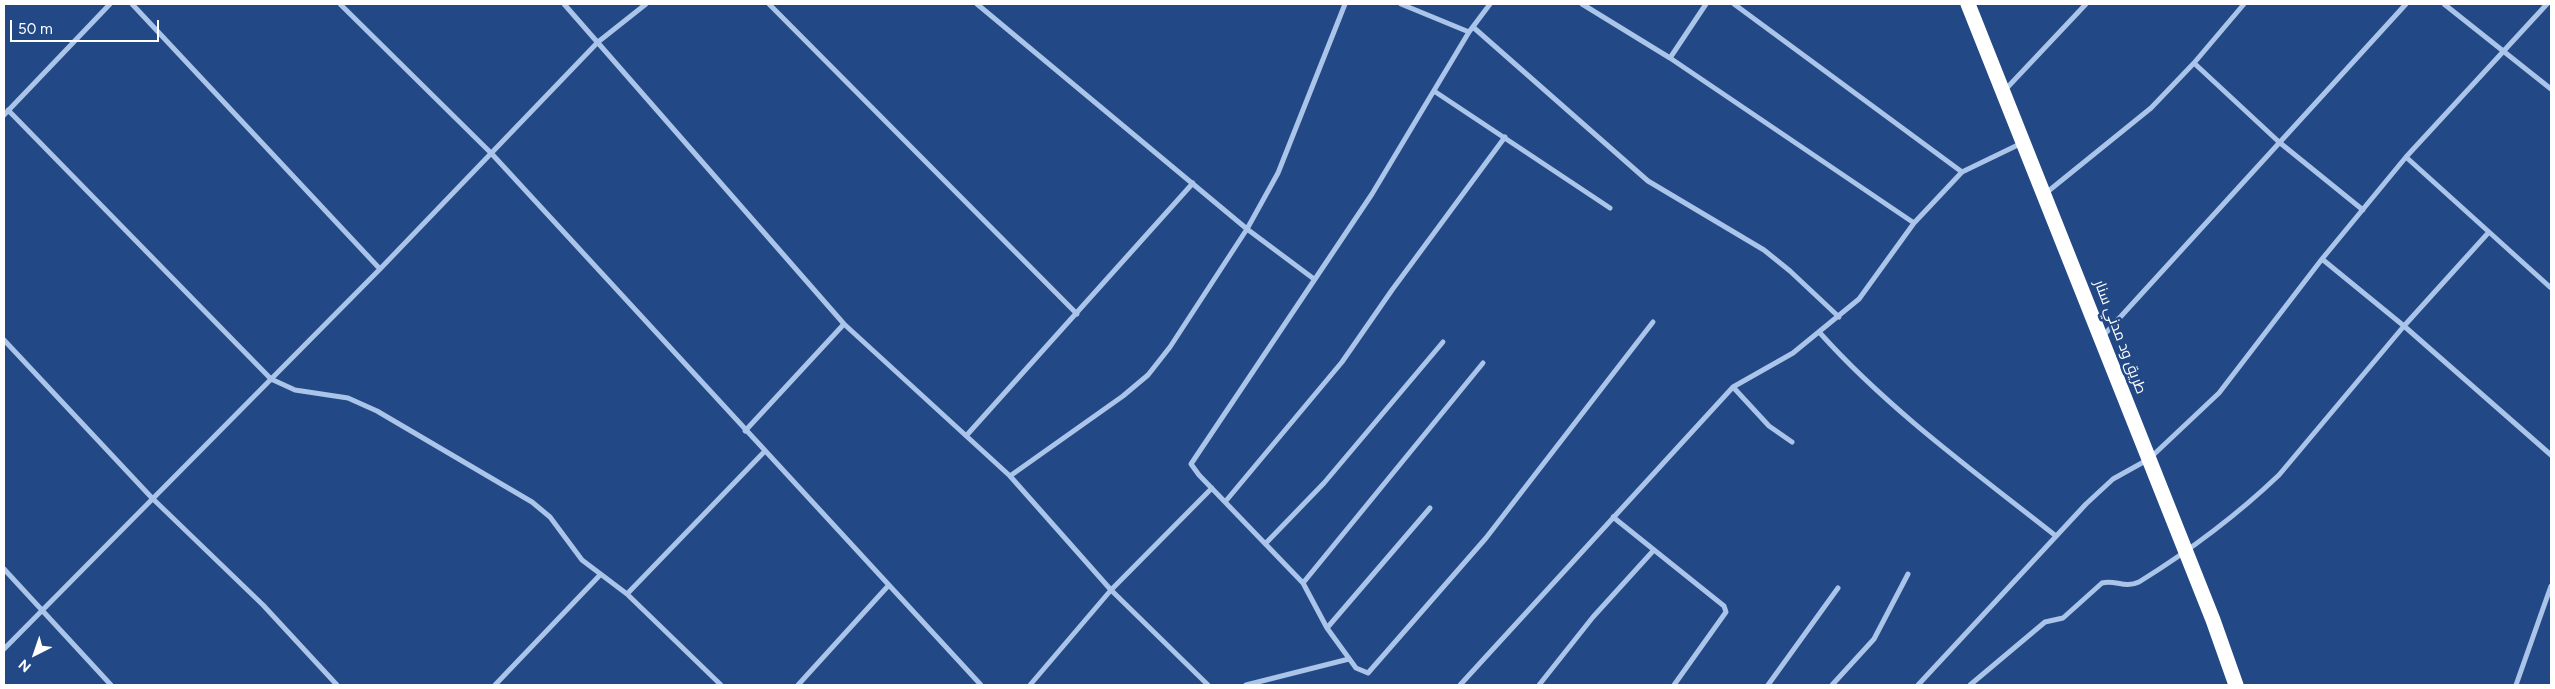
<!DOCTYPE html>
<meta charset="utf-8">
<style>
body{margin:0}
#map{position:relative;width:2555px;height:689px;overflow:hidden;background:#224986;font-family:Figtree,sans-serif}
canvas{display:block}
.frame{position:absolute;inset:0;border:5px solid #fff;pointer-events:none}
.north{position:absolute;left:10px;top:629px;width:50px;height:50px;-webkit-text-stroke:4px #224986;paint-order:stroke;rotate:221deg;font-size:14px;font-weight:700;line-height:20px;text-align:center;color:#fff}
.north::after{content:'';display:block;margin:auto;width:18px;height:22px;background:#fff;clip-path:polygon(50% 0,100% 100%,50% 72%,0 100%)}
.scale{position:absolute;left:10px;top:20px;width:149px;height:22px;box-sizing:border-box;border:2px solid #fff;border-top:0;padding-left:6px;font-size:15px;line-height:18px;white-space:nowrap;color:#fff;-webkit-text-stroke:4px #224986;paint-order:stroke}
</style>
<div id="map">
<canvas width="2555" height="689"></canvas>
<div class="frame"></div>
<div class="north">N</div>
<div class="scale">50 m</div>
</div>
<script>
const c = document.querySelector('canvas').getContext('2d');
c.lineJoin = 'round';
function trace(path, color, width, dash) { c.strokeStyle = color; c.lineWidth = width; c.lineCap = dash ? 'butt' : 'round'; c.setLineDash(dash || []); c.stroke(path); }
function drawText(font, color, halo, rows, align = 'center') {
  c.font = font + ' Figtree,Cairo,sans-serif'; c.lineWidth = 5; c.setLineDash([]); c.textBaseline = 'middle'; c.strokeStyle = halo; c.fillStyle = color; for (const [text, x, y, turn = 0] of rows) {
    c.save(); c.translate(x, y); c.rotate((+turn || 0) * Math.PI / 180); c.textAlign = isNaN(turn) ? turn : align; if (halo) c.strokeText(text, 0, 0); c.fillText(text, 0, 0); c.restore();
  }
}
trace(new Path2D(`
 M132,4L380,269
 M340,4L491,153L981,685
 M564,4L844,324L1010,476L1111,590L1208,685
 M769,4L1077,314
 M977,4L1247,229L1314,279
 M1401,4L1469,32
 M1490,4L1469,32L1372,194L1191,464L1199,475L1303,583L1327,628L1356,668L1368,673L1486,538L1653,322
 M1582,4L1670,58L1914,223
 M1734,4L1962,172L2022,143
 M2444,4L2551,89
 M1473,27L1648,181L1764,250L1790,271L1839,317
 M1670,58L1706,4
 M2194,63L2279,142L2363,210
 M1434,91L1610,208
 M2004,91L2086,4
 M8,110L271,379L295,390L348,398L377,411L532,502L550,517L582,560L627,594L721,685
 M4,115L110,4
 M2406,157L2551,288
 M2046,193L2151,108L2194,63L2244,4
 M2322,259L2404,326L2551,455
 M1820,333C1889,410 1975,472 2056,536
 M2103,336L2406,4
 M4,340L152,498L263,605L337,685
 M1733,387L1769,426L1792,442
 M745,431L844,324
 M966,436L1193,183
 M1010,476L1123,396L1148,375L1170,347L1247,229L1278,173L1345,4
 M1225,502L1342,362L1392,290L1505,137
 M1613,517L1724,606L1726,612L1674,685
 M1266,543L1324,483L1443,342
 M4,569L111,685
 M1303,583L1483,363
 M627,594L764,452
 M1327,628L1430,508
 M4,649L380,269L598,42L646,4
 M495,685L600,575
 M798,685L888,586
 M1030,685L1111,590L1212,488
 M1246,685L1349,659
 M1460,685L1733,387L1793,353L1859,299L1914,223L1962,172
 M1539,685L1593,617L1653,551
 M1768,685L1838,588
 M1832,685L1874,639L1908,574
 M1918,685L2086,504L2113,479L2149,459L2219,393L2322,259L2406,157L2547,4
 M1970,685L2045,622L2063,618L2102,583C2115,579 2124,589 2139,582C2189,551 2236,516 2279,475L2404,326L2489,232
 M2516,685L2551,586`), '#abc4e9', 5);
trace(new Path2D(`
 M1968,4L2213,620L2236,685`), '#fff', 15);
drawText('15px', '#fff', '#224986', [
 ["طريق ود مدني سنار",2120,337,69]
]);
</script>
